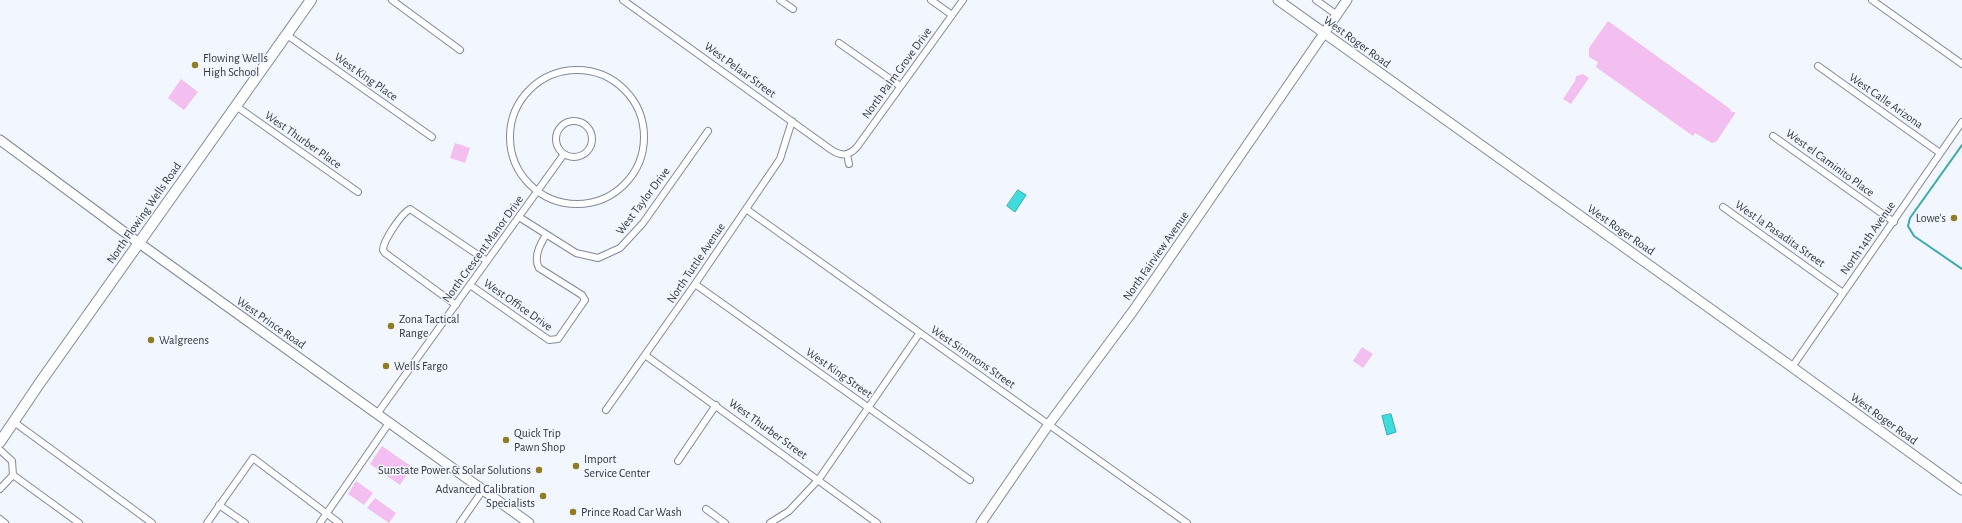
<!DOCTYPE html>
<style>
body{margin:0}
canvas{display:block;background:#f2f6fe}
</style>
<canvas width="1962" height="523"></canvas>
<script>
const c = document.querySelector('canvas').getContext('2d');
c.lineJoin = 'round';
function paint(path, color) { c.fillStyle = color; c.fill(path, 'evenodd'); }
function trace(path, color, width, dash) { c.strokeStyle = color; c.lineWidth = width; c.lineCap = dash ? 'butt' : 'round'; c.setLineDash(dash || []); c.stroke(path); }
function drawText(font, color, halo, rows, align = 'center') {
  c.font = font + ' "Alegreya Sans",sans-serif'; c.lineWidth = 3; c.setLineDash([]); c.textBaseline = 'middle'; c.strokeStyle = halo; c.fillStyle = color; for (const [text, x, y, turn = 0] of rows) {
    c.save(); c.translate(x, y); c.rotate((+turn || 0) * Math.PI / 180); c.textAlign = isNaN(turn) ? turn : align; if (halo) c.strokeText(text, 0, 0); c.fillText(text, 0, 0); c.restore();
  }
}
paint(new Path2D(`
 M1608,21L1729,108L1732,112H1735V114L1716,142L1712,143L1695,133L1693,136L1596,67L1598,62L1589,57V48Z
 M1583,74L1589,78L1571,104L1563,99L1575,81L1576,76Z
 M181,79L198,92L184,110L168,98Z
 M455,143L470,148L465,163L450,158Z
 M1362,347L1373,354L1363,368L1353,361Z
 M382,446L412,467L400,485L370,464Z
 M356,481L373,493L364,505L348,494Z
 M375,498L396,513L389,523L367,508Z`), '#f3bff0');
const water = new Path2D(`
 M1018,190L1026,195L1015,212L1007,206Z
 M1391,414L1396,432L1387,435L1382,416Z`);
paint(water, '#3fdcdd');
trace(water, '#3baaad', 1);
trace(new Path2D(`
 M1962,145L1910,218L1908,226L1914,236L1962,269`), '#3baaad', 2);
const street = new Path2D(`
 M392,0L460,50
 M623,0L830,149C840,156 848,157 857,147L963,0
 M780,0L793,9
 M931,0L952,15
 M1316,0L1337,15
 M1872,0L1962,64
 M287,35L432,137
 M839,43L900,86
 M1818,66L1940,153
 M510 137a67 67 0 1 1 134 0a67 67 0 1 1-134 0Z
 M236,106L358,192
 M556 139a18 18 0 1 1 36 0a18 18 0 1 1-36 0Z
 M1773,136L1894,222
 M847,154L849,164
 M1723,207L1843,293
 M746,209L1187,523
 M519,217L576,253L598,258L620,248L643,223L708,131
 M695,284L970,480
 M470,285L549,340L558,339L585,300L582,295L539,268C533,257 540,244 546,235
 M456,305L385,253L383,250C383,241 401,214 410,209L487,261
 M645,355L877,523
 M1792,367L1962,122
 M606,410L695,284L780,159L792,121
 M377,414L564,154
 M14,422L152,523
 M0,450L12,461L13,475L0,489
 M678,461L716,405
 M13,475L79,523
 M219,505L245,523
 M706,509L725,523
 M0,519L5,523
 M207,523L253,458L339,523
 M320,523L389,423
 M460,523L483,490
 M770,523L789,511L819,479L919,334`);
const secondary = new Path2D(`
 M1278,0L1792,367L1962,490
 M0,140L139,243L529,523
 M981,523L1049,424L1133,311L1347,0`);
const primary = new Path2D(`
 M0,442L39,384L311,0`);
trace(street, '#80899a', 8);
trace(secondary, '#80899a', 11);
trace(primary, '#80899a', 12);
trace(street, '#fff', 6);
trace(secondary, '#fff', 9);
trace(primary, '#fff', 10);
for (const [x, y, r, color] of [
 [195,65,4,"#8f7c23"],
 [1954,218,4,"#8f7c23"],
 [391,326,4,"#8f7c23"],
 [151,340,4,"#8f7c23"],
 [386,366,4,"#8f7c23"],
 [506,440,4,"#8f7c23"],
 [576,466,4,"#8f7c23"],
 [539,470,4,"#8f7c23"],
 [543,496,4,"#8f7c23"],
 [573,512,4,"#8f7c23"]
]) { const dot = new Path2D(); dot.arc(x, y, r, 0, 2 * Math.PI); c.fillStyle = color; c.fill(dot); trace(dot, '#f2f6fe', 1.5); }
drawText('12px', '#31353c', '#f2f6fe', [
 ["West Roger Road",1357,42,36],
 ["West Pelaar Street",740,70,36],
 ["North Palm Grove Drive",897,73,-54],
 ["West King Place",366,77,35],
 ["West Calle Arizona",1886,101,35],
 ["West Thurber Place",303,140,35],
 ["West el Caminito Place",1830,163,36],
 ["West Taylor Drive",643,201,-53],
 ["North Flowing Wells Road",144,213,-55],
 ["West Roger Road",1621,230,35],
 ["West la Pasadita Street",1780,234,35],
 ["North 14th Avenue",1868,238,-55],
 ["North Crescent Manor Drive",483,249,-54],
 ["North Fairview Avenue",1156,256,-55],
 ["North Tuttle Avenue",696,263,-56],
 ["West Office Drive",518,305,35],
 ["West Prince Road",271,323,35],
 ["West Simmons Street",973,357,35],
 ["West King Street",839,373,35],
 ["West Roger Road",1884,419,36],
 ["West Thurber Street",768,429,36]
]);
drawText('12px', '#31353c', '#f2f6fe', [
 ["Flowing Wells",203,58],
 ["High School",203,72],
 ["Lowe's",1946,218,"right"],
 ["Zona Tactical",399,319],
 ["Range",399,333],
 ["Walgreens",159,340],
 ["Wells Fargo",394,366],
 ["Quick Trip",514,433],
 ["Pawn Shop",514,447],
 ["Import",584,459],
 ["Service Center",584,473],
 ["Sunstate Power & Solar Solutions",531,470,"right"],
 ["Advanced Calibration",535,489,"right"],
 ["Specialists",535,503,"right"],
 ["Prince Road Car Wash",581,512]
], 'left');
</script>
